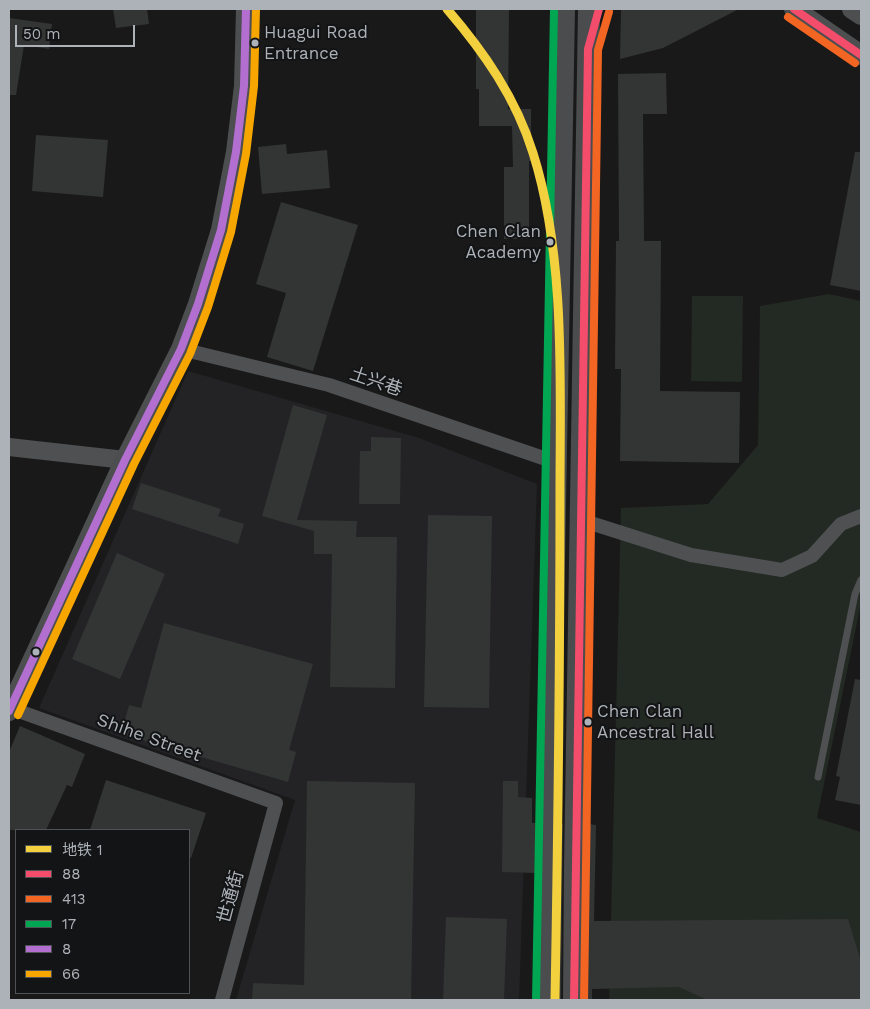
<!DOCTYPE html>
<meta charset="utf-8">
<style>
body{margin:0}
#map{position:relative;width:870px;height:1009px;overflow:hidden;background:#191919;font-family:"Work Sans","Noto Sans SC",sans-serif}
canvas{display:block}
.frame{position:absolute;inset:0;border:10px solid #acb2b8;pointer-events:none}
.legend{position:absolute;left:15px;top:829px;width:175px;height:165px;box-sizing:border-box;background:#131415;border:1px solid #505356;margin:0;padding:6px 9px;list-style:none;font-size:15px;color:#acb2b8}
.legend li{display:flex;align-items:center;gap:10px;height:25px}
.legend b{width:25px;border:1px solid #505356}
.scale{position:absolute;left:15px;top:25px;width:120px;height:22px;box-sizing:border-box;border:2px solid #acb2b8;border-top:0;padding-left:6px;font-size:15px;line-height:18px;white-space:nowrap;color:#acb2b8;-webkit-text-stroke:4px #131415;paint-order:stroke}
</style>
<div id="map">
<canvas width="870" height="1009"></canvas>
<div class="frame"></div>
<ul class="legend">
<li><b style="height:6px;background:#f3d03e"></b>地铁 1</li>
<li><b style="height:6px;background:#f44d6c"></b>88</li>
<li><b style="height:6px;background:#f26522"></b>413</li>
<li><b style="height:6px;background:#00a651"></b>17</li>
<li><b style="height:6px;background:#b36fd0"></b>8</li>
<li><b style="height:6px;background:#f7a600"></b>66</li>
</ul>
<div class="scale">50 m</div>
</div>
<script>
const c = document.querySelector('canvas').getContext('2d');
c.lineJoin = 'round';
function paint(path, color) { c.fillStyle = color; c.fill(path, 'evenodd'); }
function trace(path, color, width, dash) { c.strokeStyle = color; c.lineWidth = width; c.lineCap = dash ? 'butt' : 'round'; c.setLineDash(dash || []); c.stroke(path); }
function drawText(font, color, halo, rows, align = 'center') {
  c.font = font + ' "Work Sans","Noto Sans SC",sans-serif'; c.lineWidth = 4; c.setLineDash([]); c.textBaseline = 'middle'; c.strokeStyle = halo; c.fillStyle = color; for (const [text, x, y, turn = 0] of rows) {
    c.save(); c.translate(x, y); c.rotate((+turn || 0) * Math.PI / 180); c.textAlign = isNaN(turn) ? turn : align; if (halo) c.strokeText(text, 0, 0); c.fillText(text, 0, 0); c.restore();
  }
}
paint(new Path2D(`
 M188,371L419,438L537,484L519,1000H236L295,800L39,708Z`), '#232325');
paint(new Path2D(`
 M829,294L861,301V603L817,818L861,832V1000H609L621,508L708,504L758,445L760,306Z
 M692,296H743L742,382L691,381Z`), '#232923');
paint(new Path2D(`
 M113,9H147L149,24L116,28Z
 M476,9H509L508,109H531V161H529V239H504V167H513L512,126H479V89H476Z
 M621,9H739L663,48L620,59Z
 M9,18L52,24L49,49L24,45L16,95H9Z
 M666,73L667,114H643L644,241H661L660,391L740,392L739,463L620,461L621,369H615L616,241H619L618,74Z
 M36,135L108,140L103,197L32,191Z
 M286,144L287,154L327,150L330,188L262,194L258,147Z
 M855,152H861V291L830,285Z
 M281,202L358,225L313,371L267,357L286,293L256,284Z
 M293,405L327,415L297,520L357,521L356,537H397L395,688L330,687L332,554H314V531L262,516Z
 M371,437L401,438L400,504H359L360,451H371Z
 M141,483L221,509L218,516L244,524L238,544L132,509Z
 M428,515L492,516L489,708L424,707Z
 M117,553L165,574L120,679L72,659Z
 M164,623L313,664L289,750L296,752L288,782L121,734L129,705L141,708Z
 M855,679L861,680V805L835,800L840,777L836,776Z
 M20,726L85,754L72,787L67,785L46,830H9V752Z
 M106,780L206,813L191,858L189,857V830H90Z
 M307,781L415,783L411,1000H252L253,983L304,985Z
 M503,781H518V797L532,798V823H536L535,873L502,872Z
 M563,824L561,1000H559L562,824Z
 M589,824L596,825L594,921L848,919L861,961V1000H707L679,987L592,989V1000H587Z
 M446,917L507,919L504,1000H443Z`), '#333434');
trace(new Path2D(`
 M818,777L855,594L861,580`), '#4e5052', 7);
trace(new Path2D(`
 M181,349L329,385L555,462
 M581,520L691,555L782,570L812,556L841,524L861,516
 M10,708L276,803L222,1000`), '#4e5052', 14);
trace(new Path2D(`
 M9,447L125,460`), '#4e5052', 18);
trace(new Path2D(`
 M794,9L861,55
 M852,9L861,15
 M9,711L125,460L181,349L198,304L221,230L236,152L244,86L246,9`), '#4d4e4f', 20);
trace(new Path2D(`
 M546,1000L564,9
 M574,1000L575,868L589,9`), '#4b4c4e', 22);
trace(new Path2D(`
 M794,9L861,55
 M574,1000L588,49L599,9`), '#f44d6c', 8);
trace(new Path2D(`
 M788,17L855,63
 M584,1000L598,50L609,12`), '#f26522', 8);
trace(new Path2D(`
 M536,1000L554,9`), '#00a651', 8);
trace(new Path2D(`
 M9,711L125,460L181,349L198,304L221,230L236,152L244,86L246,9`), '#b36fd0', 8);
trace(new Path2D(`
 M18,715L134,464L190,354L208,307L231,232L246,154L254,86L256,9`), '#f7a600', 8);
trace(new Path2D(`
 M447,9C484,52 516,98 533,153C566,257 560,385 560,493C560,662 558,831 555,1000`), '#f3d03e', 9);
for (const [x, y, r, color] of [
 [255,43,4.5,"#acb2b8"],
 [550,242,4.5,"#acb2b8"],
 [36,652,4.5,"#acb2b8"],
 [588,722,4.5,"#acb2b8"]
]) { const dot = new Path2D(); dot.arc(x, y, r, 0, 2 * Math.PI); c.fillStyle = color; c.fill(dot); trace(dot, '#131415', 2); }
drawText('17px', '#acb2b8', '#131415', [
 ["Huagui Road",264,33],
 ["Entrance",264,54],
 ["Chen Clan",541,232,"right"],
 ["Academy",541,253,"right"],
 ["Chen Clan",597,712],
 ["Ancestral Hall",597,733]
], 'left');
drawText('18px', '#acb2b8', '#131415', [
 ["土兴巷",376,382,19],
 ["Shihe Street",149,738,20],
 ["世通街",231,897,-75]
]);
</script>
